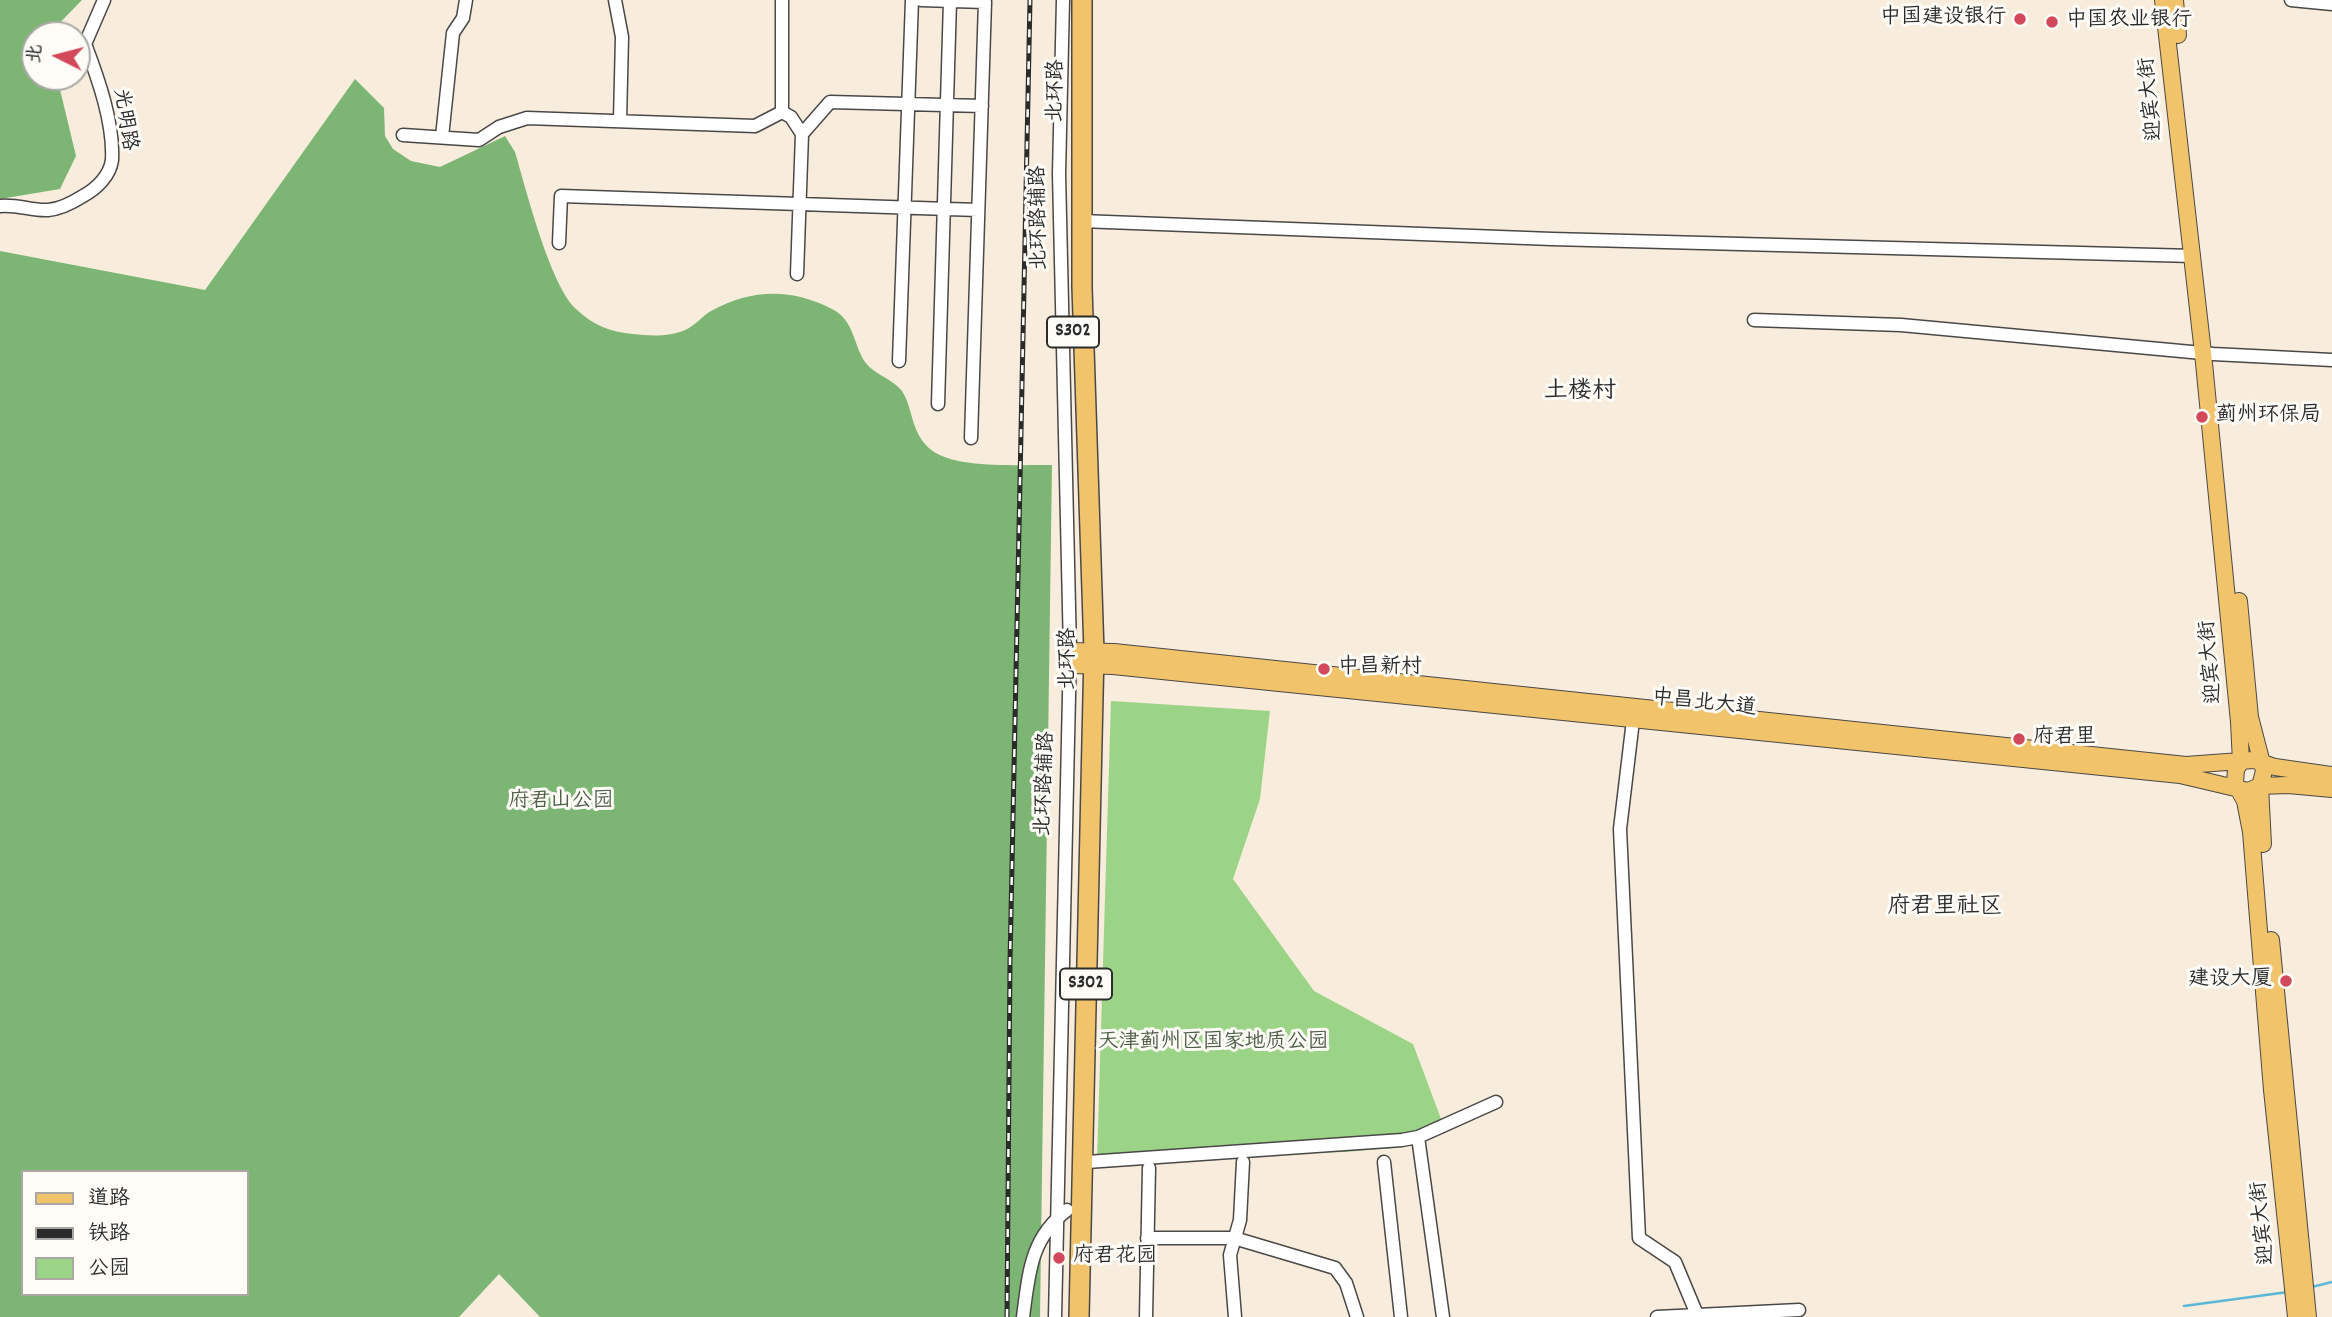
<!DOCTYPE html>
<meta charset="utf-8">
<style>
body{margin:0}
#map{position:relative;width:2332px;height:1317px;overflow:hidden;background:#f8eddd;font-family:Dekko,"LXGW WenKai TC",sans-serif}
canvas{display:block}
.legend{position:absolute;left:21px;top:1170px;width:228px;height:126px;box-sizing:border-box;background:#fdfcf7;border:2px solid #a9a8a5;margin:0;padding:9px 12px;list-style:none;font-size:21px;color:#2b2b2b}
.legend li{display:flex;align-items:center;gap:14px;height:35px}
.legend b{width:35px;border:2px solid #a9a8a5}
.north{position:absolute;left:21px;top:21px;width:70px;height:70px;box-sizing:border-box;background:#fdfcf7;border:2px solid #a9a8a5;border-radius:50%;rotate:276deg;font-size:19px;font-weight:700;line-height:28px;text-align:center;color:#2b2b2b}
.north::after{content:'';display:block;margin:auto;width:24px;height:32px;background:#d1495b;clip-path:polygon(50% 0,100% 100%,50% 72%,0 100%)}
</style>
<div id="map">
<canvas width="2332" height="1317"></canvas>
<ul class="legend">
<li><b style="height:9px;background:#f1c36a"></b>道路</li>
<li><b style="height:9px;background:#2b2b2b"></b>铁路</li>
<li><b style="height:19px;background:#9cd487"></b>公园</li>
</ul>
<div class="north">北</div>
</div>
<script>
const c = document.querySelector('canvas').getContext('2d');
c.lineJoin = 'round';
function paint(path, color) { c.fillStyle = color; c.fill(path, 'evenodd'); }
function trace(path, color, width, dash) { c.strokeStyle = color; c.lineWidth = width; c.lineCap = dash ? 'butt' : 'round'; c.setLineDash(dash || []); c.stroke(path); }
function drawText(font, color, halo, rows, align = 'center') {
  c.font = font + ' Dekko,"LXGW WenKai TC",sans-serif'; c.lineWidth = 6; c.setLineDash([]); c.textBaseline = 'middle'; c.strokeStyle = halo; c.fillStyle = color; for (const [text, x, y, turn = 0] of rows) {
    c.save(); c.translate(x, y); c.rotate((+turn || 0) * Math.PI / 180); c.textAlign = isNaN(turn) ? turn : align; if (halo) c.strokeText(text, 0, 0); c.fillText(text, 0, 0); c.restore();
  }
}
paint(new Path2D(`
 M1111,701L1270,711L1260,799L1233,879L1314,991L1413,1044L1446,1132L1395,1148L1344,1152L1097,1159Z`), '#9cd487');
paint(new Path2D(`
 M0,0H82L48,35H35V77H57L76,156L60,189L0,199Z
 M355,79L384,108L385,136L393,149L411,161L440,167L505,136L515,152C526,189 550,285 576,309C593,325 610,332 633,334C649,336 670,337 685,330C695,326 702,316 711,311C751,289 791,288 832,309C852,319 853,339 862,357C870,374 891,377 902,391C912,406 911,428 925,444C946,471 1020,464 1052,465L1040,1317H540L499,1274L459,1317H0V251L205,290ZM23,1172H247V1294H23Z`), '#7db674');
trace(new Path2D(`
 M2312,1287L2332,1282
 M2184,1306L2288,1292`), '#5ab7d8', 2.5);
const minor = new Path2D(`
 M615,0L622,37L620,121
 M921,0L985,2L971,438
 M2291,0L2332,4
 M782,112L791,117L802,134L797,274
 M802,134L830,102L982,106
 M403,135L479,140L499,127L527,118L755,126L782,112V0
 M442,137L453,33L463,18L466,0
 M0,206C17,204 32,211 48,210C61,209 72,203 83,196C96,189 110,176 112,160C114,123 98,78 85,44L104,0
 M1081,221L1552,239L2193,256
 M559,243L561,196L978,210
 M1754,320L1901,325L2213,354L2332,360
 M899,361L912,0
 M938,404L950,1
 M1634,712L1620,829L1639,1238L1675,1262L1698,1317
 M1418,1137L1443,1317
 M1087,1162L1402,1140L1418,1137L1496,1102
 M1384,1162L1401,1317
 M1147,1238H1234L1335,1268L1346,1283L1357,1317
 M1023,1317C1029,1273 1030,1239 1067,1210
 M1055,1317L1070,651L1059,174L1063,0
 M1146,1317L1149,1168
 M1235,1317L1230,1255L1240,1220L1243,1162
 M1657,1317L1799,1310`);
const major = new Path2D(`
 M2163,0L2203,353L2239,722L2241,762L2236,769L2235,783L2245,801L2251,832L2272,1090L2296,1317
 M2175,0L2178,35
 M2239,601L2250,717L2264,771L2260,786L2263,844
 M1070,651L1114,652L2186,765L2254,760L2275,767L2332,775
 M1070,665L1113,666L2180,775L2248,791L2260,786L2288,785L2332,789
 M2271,940L2308,1317`);
const highway = new Path2D(`
 M1079,1317L1094,652L1082,287V0`);
trace(minor, '#4a4846', 15);
trace(major, '#4a4846', 18);
trace(highway, '#4a4846', 22);
trace(minor, '#fff', 12);
trace(major, '#f1c36a', 16);
trace(highway, '#f1c36a', 19);
const rail = new Path2D(`
 M1007,1317L1010,961L1030,0`);
trace(rail, '#2b2b2b', 5);
trace(rail, '#fdfcf7', 2.5, [8]);
for (const [x, y, r, color] of [
 [2020,19,7,"#d1495b"],
 [2052,22,7,"#d1495b"],
 [2202,417,7,"#d1495b"],
 [1324,669,7,"#d1495b"],
 [2019,739,7,"#d1495b"],
 [2286,981,7,"#d1495b"],
 [1059,1258,7,"#d1495b"]
]) { const dot = new Path2D(); dot.arc(x, y, r, 0, 2 * Math.PI); c.fillStyle = color; c.fill(dot); trace(dot, '#fdfcf7', 2.5); }
for (const [x, y, w] of [
 [1073,332,52],
 [1086,984,52]
]) { const box = new Path2D(); box.roundRect(x - w / 2, y - 15.5, w, 31, 5); c.fillStyle = '#fdfcf7'; c.fill(box); trace(box, '#2b2b2b', 2); }
drawText('bold 19px', '#2b2b2b', null, [
 ["S302",1073,332],
 ["S302",1086,984]
]);
drawText('21px', '#2b2b2b', '#fdfcf7', [
 ["中国建设银行",2006,19,"right"],
 ["中国农业银行",2066,22],
 ["蓟州环保局",2216,417],
 ["中昌新村",1338,669],
 ["府君里",2033,739],
 ["建设大厦",2272,981,"right"],
 ["府君花园",1073,1258]
], 'left');
drawText('21px', '#2b2b2b', '#fdfcf7', [
 ["北环路",1058,91,-89],
 ["迎宾大街",2153,99,-96],
 ["光明路",123,120,81],
 ["北环路辅路",1041,218,-91],
 ["北环路",1070,659,-90],
 ["迎宾大街",2213,662,-95],
 ["中昌北大道",1704,705,6],
 ["北环路辅路",1047,784,-88],
 ["迎宾大街",2265,1223,-96]
]);
drawText('21px', '#4d5e47', '#fdfcf7', [
 ["府君山公园",561,803],
 ["天津蓟州区国家地质公园",1213,1044]
]);
drawText('23px', '#2b2b2b', '#fdfcf7', [
 ["府君里社区",1945,909]
]);
drawText('24px', '#2b2b2b', '#fdfcf7', [
 ["土楼村",1580,394]
]);
</script>
